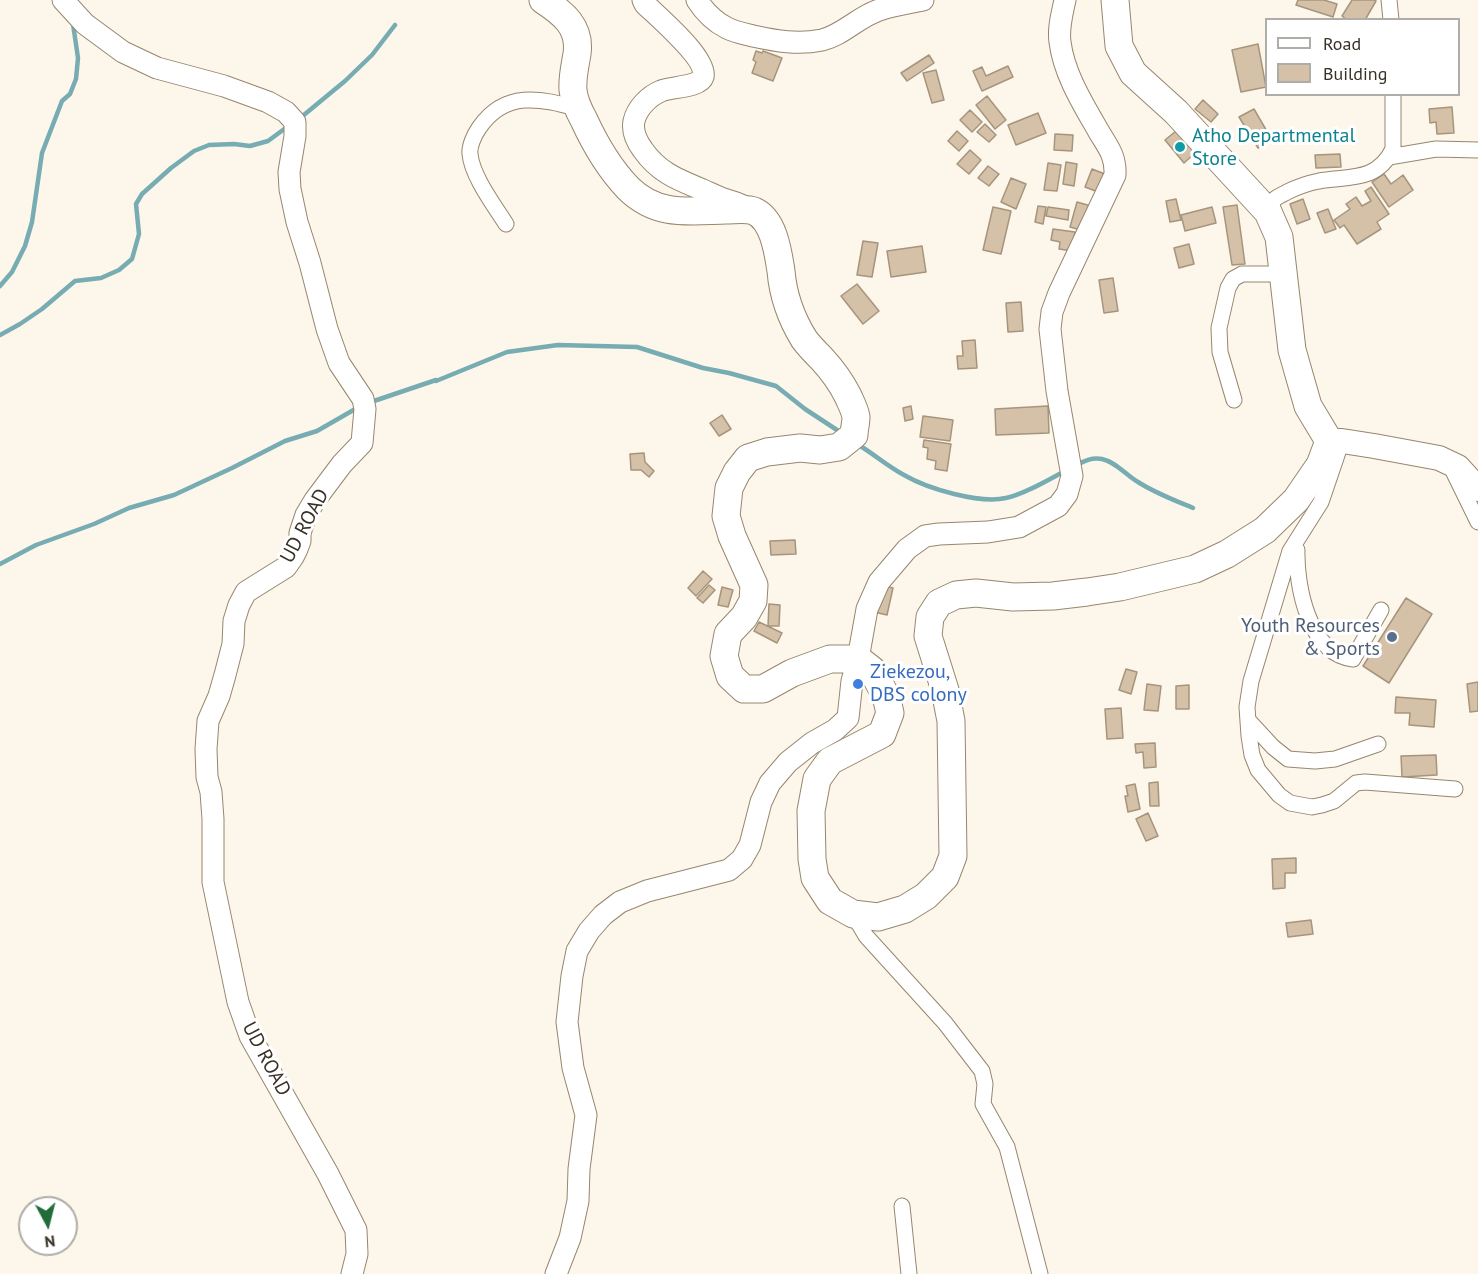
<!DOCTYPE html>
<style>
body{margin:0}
#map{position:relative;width:1478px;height:1274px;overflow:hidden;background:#fdf6eb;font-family:"PT Sans",sans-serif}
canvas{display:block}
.legend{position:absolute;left:1265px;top:18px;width:195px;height:78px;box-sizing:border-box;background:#fff;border:2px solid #afada8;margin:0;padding:8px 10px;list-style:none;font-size:18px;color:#383126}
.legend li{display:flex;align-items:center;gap:12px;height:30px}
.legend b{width:30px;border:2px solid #afada8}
.north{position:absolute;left:18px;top:1196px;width:60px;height:60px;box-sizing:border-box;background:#fff;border:2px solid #afada8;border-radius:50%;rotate:173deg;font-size:16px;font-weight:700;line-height:24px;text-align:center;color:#383126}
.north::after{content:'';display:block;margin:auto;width:21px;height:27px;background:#226c3a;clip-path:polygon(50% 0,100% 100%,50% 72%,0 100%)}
</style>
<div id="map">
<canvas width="1478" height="1274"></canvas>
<ul class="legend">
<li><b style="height:8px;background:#fff"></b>Road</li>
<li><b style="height:16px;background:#d4c1a7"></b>Building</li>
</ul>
<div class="north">N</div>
</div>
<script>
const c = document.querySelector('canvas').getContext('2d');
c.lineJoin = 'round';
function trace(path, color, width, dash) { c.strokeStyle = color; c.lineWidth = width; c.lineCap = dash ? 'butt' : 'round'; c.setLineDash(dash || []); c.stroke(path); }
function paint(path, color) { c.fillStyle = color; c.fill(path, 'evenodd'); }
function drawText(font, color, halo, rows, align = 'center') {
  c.font = font + ' "PT Sans",sans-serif'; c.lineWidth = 6; c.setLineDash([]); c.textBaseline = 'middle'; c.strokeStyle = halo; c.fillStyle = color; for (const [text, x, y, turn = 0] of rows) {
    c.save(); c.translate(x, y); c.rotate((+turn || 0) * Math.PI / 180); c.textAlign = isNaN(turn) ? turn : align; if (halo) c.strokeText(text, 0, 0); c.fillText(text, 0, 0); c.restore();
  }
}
trace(new Path2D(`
 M299,119L345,81L372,55L395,25
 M0,286L12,272L25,246L32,222L42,153L62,101L70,94L76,79L78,58L73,24
 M0,335L20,324L42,309L75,281L101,278L119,270L132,259L139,234L136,204L142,194L171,168L194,151L209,145L234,144L250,146L268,141L287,127
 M436,381L507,352L558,345L637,347L703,368L729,373L776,386L805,409L837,430
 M371,402L436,380
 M862,447C876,456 889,467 904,475C928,489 980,504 1006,498C1025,494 1048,480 1065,471
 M1075,466C1084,461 1092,457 1102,459C1116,462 1126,475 1138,482C1155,493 1174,500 1193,508
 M0,564L36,545L94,524L129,508L174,495L232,468L285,441L317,431L357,408`), '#77acb3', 4.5);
const building = new Path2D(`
 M1298,0H1324L1337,4L1333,17L1296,5Z
 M1352,0H1374L1376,1L1365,20H1347L1342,16Z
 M1258,44L1266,87L1241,92L1232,50Z
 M756,51L762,53L763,51L782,58L773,81L752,73L756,62L753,60Z
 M929,55L934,63L907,81L901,73Z
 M1008,66L1013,77L982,91L973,71L982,67L986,76Z
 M936,70L944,100L932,103L923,73Z
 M987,96L1006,120L995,129L976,105Z
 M1203,100L1218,114L1211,122L1195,109Z
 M1452,107L1454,133L1437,134L1436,122L1430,123L1429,109Z
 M1254,109L1272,140L1258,148L1239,117Z
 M970,110L982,122L972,132L960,120Z
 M1038,113L1046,133L1016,145L1008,125Z
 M985,124L996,135L989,142L977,132Z
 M957,131L968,141L959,151L948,141Z
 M1176,131L1195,153L1184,163L1165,140Z
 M1055,134L1073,135L1072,151L1054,150Z
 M970,150L981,160L969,174L957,164Z
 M1340,154L1341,167L1316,168L1315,155Z
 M1066,162L1077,164L1074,186L1063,184Z
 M1048,163L1061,165L1057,191L1044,190Z
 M988,166L999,174L989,186L978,178Z
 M1092,169L1105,174L1098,192L1085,187Z
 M1384,174L1391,184L1403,175L1413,190L1389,207L1372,182Z
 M1011,178L1026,184L1016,209L1001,202Z
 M1371,187L1389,214L1377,222L1381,229L1357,244L1344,225L1340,228L1334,220L1350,209L1346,204L1356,197L1362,206L1371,201L1365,191Z
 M1176,199L1181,220L1170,222L1166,201Z
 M1303,199L1310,219L1297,224L1290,204Z
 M1077,202L1091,206L1084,231L1070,227Z
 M1237,205L1245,264L1232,265L1223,207Z
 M1038,206L1046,207L1043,224L1035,222Z
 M993,207L1011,211L1001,254L983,250Z
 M1048,207L1069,210L1068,220L1046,216Z
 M1212,207L1216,223L1185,231L1181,215Z
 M1328,209L1336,229L1325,233L1317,213Z
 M1053,229L1075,232L1072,251L1059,249L1060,242L1051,240Z
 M863,241L878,243L872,277L857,275Z
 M1189,244L1194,264L1179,268L1174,248Z
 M922,246L926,272L891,277L887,251Z
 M1113,278L1118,311L1104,313L1099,280Z
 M857,284L879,311L863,324L841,296Z
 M1021,302L1023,331L1008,332L1006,303Z
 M975,340L977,368L958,369L957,356H963L962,341Z
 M911,406L913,419L905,421L903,408Z
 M1048,406L1049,433L996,435L995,409Z
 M722,415L731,429L719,436L710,423Z
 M923,416L953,420L950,441L920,437Z
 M924,440L951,444L947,471L935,469L936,461L927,459L928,448L923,447Z
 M644,453L645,462L654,471L649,477L641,470H631L630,454Z
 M795,540L796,554L771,555L770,541Z
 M703,571L712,579L696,596L688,588Z
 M709,585L715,590L703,603L697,598Z
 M880,585L893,588L887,615L874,612Z
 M722,587L733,590L728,607L718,605Z
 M1406,598L1432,614L1389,683L1363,666Z
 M769,604L780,605L779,626H768Z
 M759,622L782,633L777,643L754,631Z
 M1126,669L1137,672L1131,694L1119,690Z
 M1478,682V711L1470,712L1467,684Z
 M1147,684L1161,686L1158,711L1144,710Z
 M1189,685V709H1176V686Z
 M1396,697L1436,700L1434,727L1409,725L1410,713H1395Z
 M1121,708L1123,738L1107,739L1105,709Z
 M1155,743L1156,767L1144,768L1143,752L1136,753L1135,744Z
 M1436,755L1437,775L1402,777L1401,756Z
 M1158,782L1159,806H1150L1149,783Z
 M1135,784L1140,809L1128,812L1125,796H1128L1126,786Z
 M1148,813L1158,836L1146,841L1136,819Z
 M1296,858V873H1285V888L1273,889L1272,859Z
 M1311,920L1313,934L1288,937L1286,923Z`);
paint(building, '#d4c1a7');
trace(building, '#a6957c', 1.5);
const street = new Path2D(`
 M1389,0L1391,20
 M1389,157L1436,149L1478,150
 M1268,212C1270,208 1272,202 1275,199C1278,196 1284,194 1287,192C1297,187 1309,183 1319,181C1349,176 1377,182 1393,149V94
 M506,224C494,205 472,176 470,154C469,147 474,135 479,128C505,90 540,98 579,109
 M1234,400L1220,352L1219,328L1228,288L1233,279L1242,274H1282
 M1338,452L1321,502L1290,551L1251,681L1247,707L1249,736L1252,755L1258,770L1279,795L1290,803L1312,807L1322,805L1334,801L1356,783L1365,782L1455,789
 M1454,473L1478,522
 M1297,550C1296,586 1309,654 1353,659L1381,610
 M1248,720L1273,747L1288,759L1315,761L1335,759L1378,744
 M853,914L866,936L945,1023L982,1071L985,1084L983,1104L1007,1147L1040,1274
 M902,1206L909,1274`);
const secondary = new Path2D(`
 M63,0L85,24L123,52L157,68L224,86L268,102L286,112L295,122V136L289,172L290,189L297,222L310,263L327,329L339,363L363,399L365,409L362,443L342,464L315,500L306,515L300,533V541L297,549L293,557L286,567L246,592L239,605L234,621L233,644L225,675L219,696L208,721L206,749L207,777L211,792L213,819V882L238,1002L250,1036L328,1174L356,1230L357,1254L352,1274
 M643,0L645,4C658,17 708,59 703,77C700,87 670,87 661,91C649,96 637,108 634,121C632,131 637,142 643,150C659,173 679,180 703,190C710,193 717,197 724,199C732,202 738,203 745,207
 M697,0C704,11 715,22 727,28C735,32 745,34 753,36C776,41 798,45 822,40C843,35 858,17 879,10C893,5 909,3 923,0
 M556,1274L570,1238L578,1201L579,1169L586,1115L573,1068L567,1022L572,976L577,951L589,931L603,915L620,902L647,891L729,870L742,859L750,845L761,802L770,783L788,762L812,743L835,730L848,718L852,681L858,659L867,609L879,582L907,549L925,536L939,534L988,532L1019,527L1058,506L1067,494L1072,476L1057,391L1050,329L1052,312L1059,293L1115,175C1116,156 1108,147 1099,132C1083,104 1064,74 1060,42C1058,28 1062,14 1065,0`);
const primary = new Path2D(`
 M1329,441H1342L1374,446L1439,458L1458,467L1478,489`);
const highway = new Path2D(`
 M543,0C563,13 581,27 577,54C575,66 572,78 573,90C574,100 579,111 584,120C595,144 609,168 628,188C657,217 689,211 726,210C734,210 746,208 754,211C774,220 778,252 781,271C783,295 791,318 804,339C809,346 816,353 822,359C833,371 841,382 848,396C851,403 855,410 856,417C856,423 854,430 854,435L839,447L820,450L800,448L767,452L748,458L737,472L729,488L726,516L732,536L754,585L753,601L744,617L728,634L724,656L730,676L744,689H763L792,673L830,659H858L872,670L886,696L890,713L882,734L830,761L817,779L811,811L812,859L815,878L830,901L853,914L878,917L905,909L926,896L945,877L953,856L951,721L945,690L928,636L930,617L939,603L956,595L976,593L1013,597L1053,596L1087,592L1120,587L1195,569L1227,554L1265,530L1296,500L1320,465L1329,441L1308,406L1292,350L1279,237L1268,212L1176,112L1133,73L1119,46L1115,0`);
trace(street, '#97866d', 17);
trace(secondary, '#97866d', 23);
trace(primary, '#97866d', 26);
trace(highway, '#97866d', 29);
trace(street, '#fff', 15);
trace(secondary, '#fff', 21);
trace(primary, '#fff', 24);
trace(highway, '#fff', 27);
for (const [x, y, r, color] of [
 [1180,147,6,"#0f9aa8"],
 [1392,637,6,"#5c6f8a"],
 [858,684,6,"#3f7fe0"]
]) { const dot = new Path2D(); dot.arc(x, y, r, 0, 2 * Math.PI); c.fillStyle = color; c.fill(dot); trace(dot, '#fff', 2); }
drawText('20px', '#0d838f', '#fff', [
 ["Atho Departmental",1192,136],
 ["Store",1192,159]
], 'left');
drawText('20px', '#383126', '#fff', [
 ["UD ROAD",305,526,-62],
 ["UD ROAD",266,1059,62]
]);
drawText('20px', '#4e5e75', '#fff', [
 ["Youth Resources",1380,626],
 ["& Sports",1380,649]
], 'right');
drawText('20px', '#366cbe', '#fff', [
 ["Ziekezou,",870,672],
 ["DBS colony",870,695]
], 'left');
</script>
